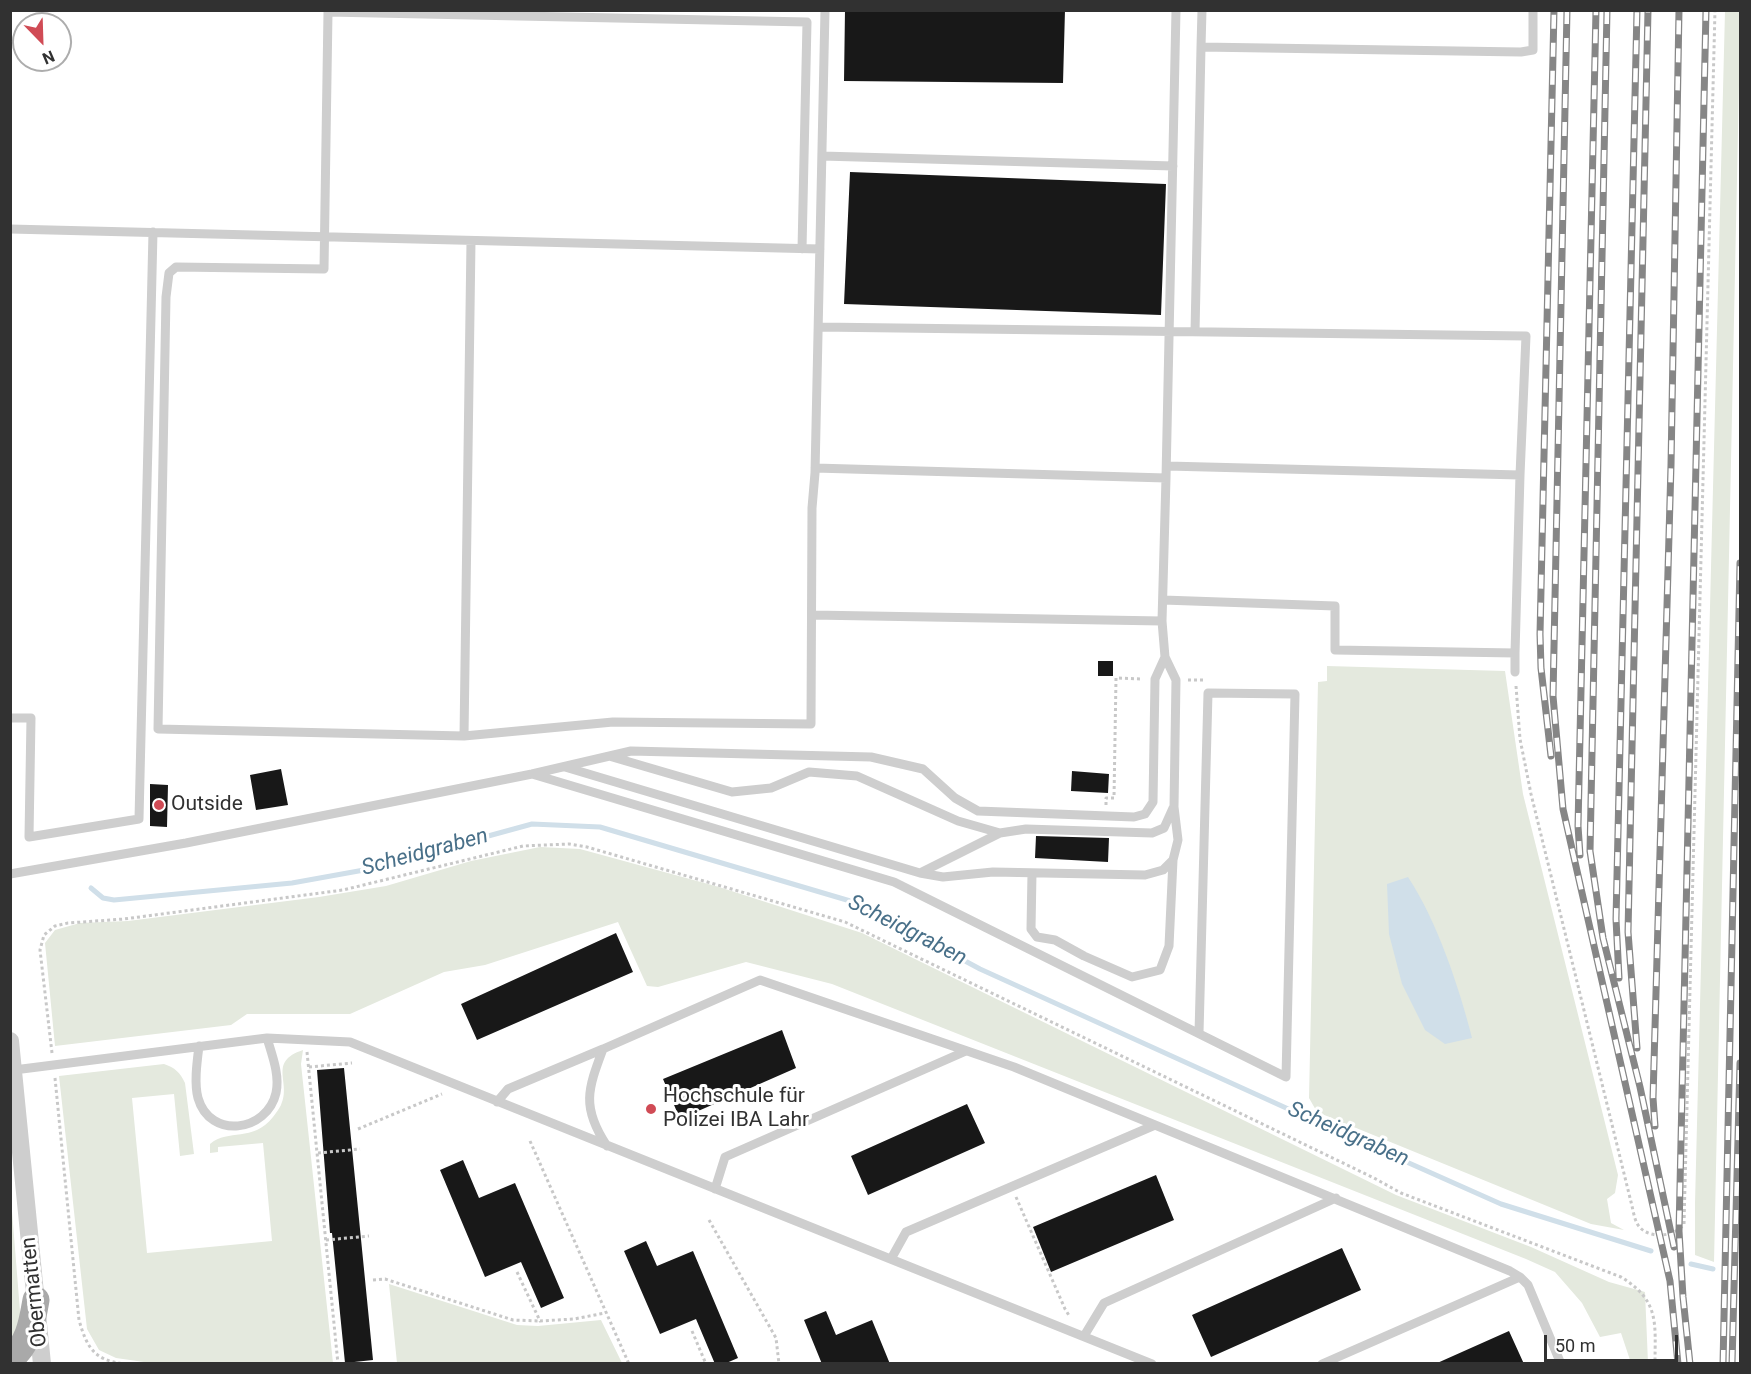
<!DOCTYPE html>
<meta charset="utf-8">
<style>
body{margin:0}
#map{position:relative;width:1751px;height:1374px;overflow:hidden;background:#fff;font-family:Roboto,sans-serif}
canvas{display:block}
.frame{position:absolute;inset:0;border:12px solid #313131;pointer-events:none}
.north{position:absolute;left:12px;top:12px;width:60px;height:60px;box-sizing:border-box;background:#fff;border:2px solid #adadad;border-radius:50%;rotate:157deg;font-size:16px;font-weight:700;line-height:24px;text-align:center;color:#313131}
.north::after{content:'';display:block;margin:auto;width:21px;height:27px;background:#d04b55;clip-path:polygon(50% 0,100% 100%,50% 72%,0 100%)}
.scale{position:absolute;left:1544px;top:1335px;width:134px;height:27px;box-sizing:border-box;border:3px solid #313131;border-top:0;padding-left:8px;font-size:18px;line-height:21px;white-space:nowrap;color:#313131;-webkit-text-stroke:4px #fff;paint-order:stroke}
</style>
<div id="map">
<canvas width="1751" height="1374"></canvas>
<div class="frame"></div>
<div class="north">N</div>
<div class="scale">50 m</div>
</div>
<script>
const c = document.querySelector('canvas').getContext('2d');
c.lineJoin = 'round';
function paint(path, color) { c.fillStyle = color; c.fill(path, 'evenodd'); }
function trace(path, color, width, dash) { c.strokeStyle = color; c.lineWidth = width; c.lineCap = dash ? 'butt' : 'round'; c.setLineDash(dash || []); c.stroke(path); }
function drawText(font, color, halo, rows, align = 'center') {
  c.font = font + ' Roboto,sans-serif'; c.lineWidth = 6; c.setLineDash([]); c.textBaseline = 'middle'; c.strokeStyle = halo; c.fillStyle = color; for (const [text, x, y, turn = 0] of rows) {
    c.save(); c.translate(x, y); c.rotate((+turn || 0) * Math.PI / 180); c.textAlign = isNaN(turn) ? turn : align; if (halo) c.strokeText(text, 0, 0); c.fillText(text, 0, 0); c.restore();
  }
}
paint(new Path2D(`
 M1740,10V37L1714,1262L1695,1255V1203L1725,11Z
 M1327,666L1505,671L1523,794L1618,1175L1615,1193L1607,1199L1611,1223L1624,1230L1591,1224L1317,1112L1309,1098L1318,682L1327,681Z
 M540,847L580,849L719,887L862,933L1396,1195L1531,1247L1609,1282L1645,1292L1648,1363H1631L1621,1333L1600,1337L1582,1303L1555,1272L1526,1259L832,984L746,962L658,987L647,986L618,922L485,965L444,972L350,1014H247L231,1025L55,1046L45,943L55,930L80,923L128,921L319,897L386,886L471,861Z
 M303,1050L301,1064L333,1363H151L116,1358L99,1350L87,1329L59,1076L164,1064C175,1068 180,1072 185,1083L194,1154L180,1156L174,1094L132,1098L147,1253L272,1241L263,1143L218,1147V1152L210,1153V1144C229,1128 252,1143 273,1117C276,1113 279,1109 281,1105C292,1082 267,1062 303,1050Z
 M10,1186L22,1336L10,1351Z
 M389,1284L517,1325L538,1326L601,1320L622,1363H397Z`), '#e4e9de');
paint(new Path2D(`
 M1408,877C1437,921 1459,987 1472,1038L1445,1044L1425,1030L1402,984L1389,934L1387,884Z`), '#d0dfe9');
trace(new Path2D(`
 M91,888L103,898L114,900L292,883L364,870L532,824L600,827L857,903L980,969L1328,1127L1501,1204L1651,1251
 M1691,1264L1713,1269`), '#d0dfe9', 5);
paint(new Path2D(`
 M845,10H1065L1063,83L844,81Z
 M850,172L1166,184L1161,315L844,304Z
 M1098,661H1113V676H1098Z
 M281,769L288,805L256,810L250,775Z
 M1072,771L1109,774L1108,793L1071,791Z
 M150,784L168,785L167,827L150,826Z
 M1036,836L1109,838L1108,862L1035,858Z
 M616,933L633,972L477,1040L461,1004Z
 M782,1030L796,1068L680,1119L663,1079Z
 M344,1068L373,1360L345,1363L332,1233H330L317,1070Z
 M967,1104L985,1143L868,1195L851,1156Z
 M463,1160L479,1198L515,1183L564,1298L541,1308L521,1262L485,1277L440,1170Z
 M1156,1175L1174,1220L1051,1272L1033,1227Z
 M646,1241L657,1266L693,1251L738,1358L724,1364H715L696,1319L660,1334L624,1251Z
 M1342,1248L1361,1290L1211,1357L1192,1315Z
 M826,1311L836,1335L872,1320L890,1364H822L804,1320Z
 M1509,1331L1524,1364H1435Z`), '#181818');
trace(new Path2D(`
 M1188,680H1203
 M1516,686L1520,739L1531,794L1631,1202C1633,1209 1634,1219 1638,1225C1648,1240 1675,1237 1684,1224L1715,10
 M1106,805V798H1114L1116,678L1143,679
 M307,1052L338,1364
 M52,1053L40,950L44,935L55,926L68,923L124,919L343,890L523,846L569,844L587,847L845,922L1374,1178L1401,1193L1621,1277C1660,1301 1655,1323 1655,1364
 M309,1067L352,1063
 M55,1078L79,1320C87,1348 94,1360 124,1364
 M358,1129L442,1094
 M530,1141L629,1364
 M318,1153L360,1149
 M1016,1197L1065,1309L1070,1317
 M709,1220L776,1338L779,1364
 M326,1240L369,1236
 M517,1272L540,1321L574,1319L605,1313
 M373,1280L385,1279L513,1320L540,1321
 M692,1331L706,1364`), '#c8c8c8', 3, [3, 3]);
trace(new Path2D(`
 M1201,47L1202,10
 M822,156L1173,166
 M10,229L820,249
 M802,249L807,22L328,12L324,269L176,267L169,273L166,297L158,729L464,736L613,722L811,724L812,508L815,473L825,10
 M819,327L1526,336L1520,475L1167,466
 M1195,332L1201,47L1521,52L1533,50V10
 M815,468L1166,478L1176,10
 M1163,600L1335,606V650L1515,653V672
 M812,615L1162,621
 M1515,653L1520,475
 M10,718H31L29,837L139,819L153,232
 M464,736L471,241
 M609,756L732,792L771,788L809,772L857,776L958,821L1000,833L1026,829L1152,833L1164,828L1173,808
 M565,767L920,873L1000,833
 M532,774L894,882L1286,1077L1295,694L1208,693L1199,1033
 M920,873L943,877L993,872L1145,875L1163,870L1173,860L1178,840L1174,807L1176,680L1165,657L1162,621L1166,478
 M1032,873L1031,929L1037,937L1055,940L1084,956L1132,977L1160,970L1169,946L1173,860
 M10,874L186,843L532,774L631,751L871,757L923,769L955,798L978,811L1134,817L1145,814L1153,802L1155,679L1165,657
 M199,1046C197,1062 194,1083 198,1098C210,1140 267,1132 276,1093C280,1075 272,1055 267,1038
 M14,1070L267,1038L350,1042L1152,1364
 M497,1102L508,1089L603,1049
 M607,1146C581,1107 588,1089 603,1049L760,980L1014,1067L1510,1271L1520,1277L1528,1285L1561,1364
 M715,1189L725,1157L966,1051
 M891,1259L906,1232L1155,1125
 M1084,1336L1104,1303L1336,1198
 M1322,1364L1520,1277`), '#cecece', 9);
trace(new Path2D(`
 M10,1041L42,1364`), '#cecece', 18);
trace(new Path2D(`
 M10,1359C29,1344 32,1323 36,1300`), '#a9a9a9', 27);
const rail = new Path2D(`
 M1567,10L1553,696L1563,809L1670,1281L1678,1364
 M1607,10L1590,851L1603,938L1640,1087L1674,1247
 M1551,756L1541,668L1540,634L1554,10
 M1580,855L1578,826L1596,10
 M1619,978L1616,919L1637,10
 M1637,1048L1628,932L1648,10
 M1655,1126L1653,1098L1671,465L1679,10
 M1690,1364L1683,1297L1679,1231L1706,10
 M1723,1364L1740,563
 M1732,1364L1740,1063`);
trace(rail, '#868686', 7);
trace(rail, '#fff', 4.5, [14]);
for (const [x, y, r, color] of [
 [159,805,6,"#d04b55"],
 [651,1109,6,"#d04b55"]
]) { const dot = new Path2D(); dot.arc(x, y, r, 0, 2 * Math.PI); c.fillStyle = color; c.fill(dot); trace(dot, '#fff', 2); }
drawText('21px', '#313131', '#fff', [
 ["Outside",171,805],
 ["Hochschule für",663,1097],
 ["Polizei IBA Lahr",663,1121]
], 'left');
drawText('21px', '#313131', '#fff', [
 ["Obermatten",35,1292,-96]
]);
drawText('italic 22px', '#497089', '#fff', [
 ["Scheidgraben",425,853,-15],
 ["Scheidgraben",907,931,27],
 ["Scheidgraben",1348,1135,24]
]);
</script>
